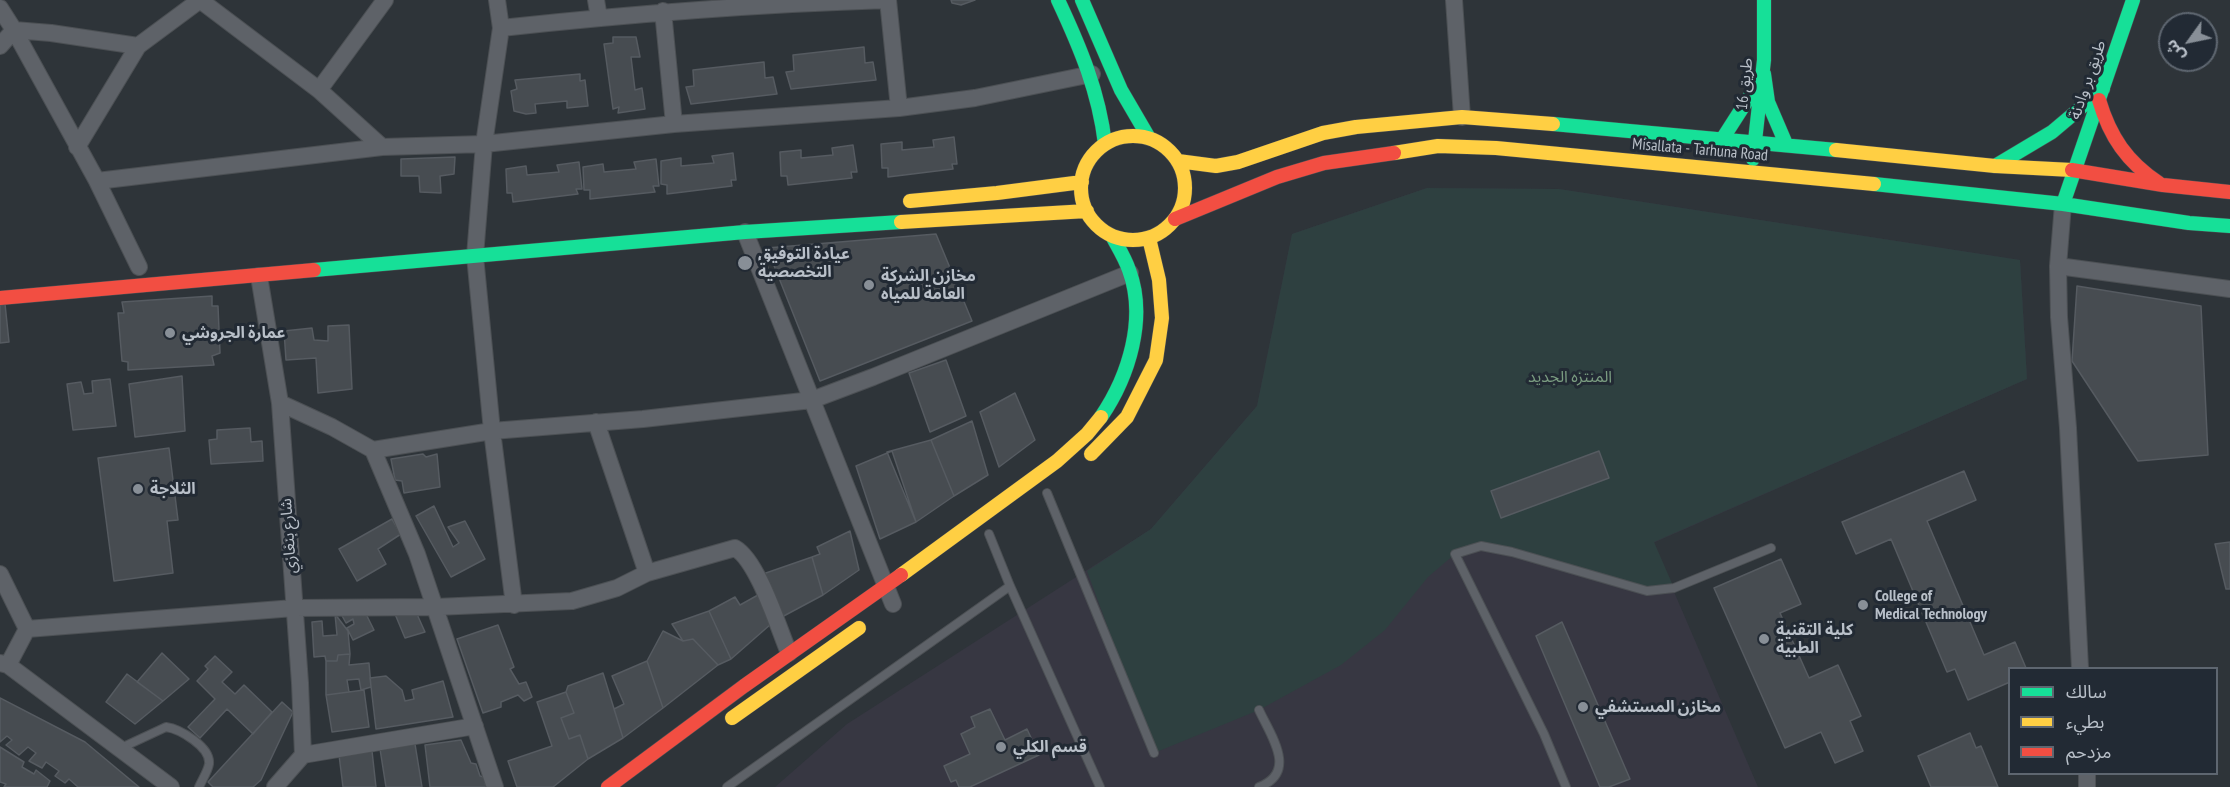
<!DOCTYPE html>
<meta charset="utf-8">
<style>
body{margin:0}
#map{position:relative;width:2230px;height:787px;overflow:hidden;background:#2e3439;font-family:"PT Sans Narrow","Noto Sans Arabic",sans-serif}
canvas{display:block}
.legend{position:absolute;left:2008px;top:667px;width:210px;height:108px;box-sizing:border-box;background:#222a34;border:2px solid #5e6670;margin:0;padding:8px 10px;list-style:none;font-size:18px;color:#b9c0c9}
.legend li{display:flex;align-items:center;gap:12px;height:30px}
.legend b{width:30px;border:2px solid #5e6670}
.north{position:absolute;left:2158px;top:12px;width:60px;height:60px;box-sizing:border-box;background:#222a34;border:2px solid #5e6670;border-radius:50%;rotate:237deg;font-size:16px;font-weight:700;line-height:24px;text-align:center;color:#b9c0c9}
.north::after{content:'';display:block;margin:auto;width:21px;height:27px;background:#888f97;clip-path:polygon(50% 0,100% 100%,50% 72%,0 100%)}
</style>
<div id="map">
<canvas width="2230" height="787"></canvas>
<ul class="legend">
<li><b style="height:8px;background:#16e098"></b>سالك</li>
<li><b style="height:8px;background:#ffcf43"></b>بطيء</li>
<li><b style="height:8px;background:#f24e42"></b>مزدحم</li>
</ul>
<div class="north">ش</div>
</div>
<script>
const c = document.querySelector('canvas').getContext('2d');
c.lineJoin = 'round';
function paint(path, color) { c.fillStyle = color; c.fill(path, 'evenodd'); }
function trace(path, color, width, dash) { c.strokeStyle = color; c.lineWidth = width; c.lineCap = dash ? 'butt' : 'round'; c.setLineDash(dash || []); c.stroke(path); }
function drawText(font, color, halo, rows, align = 'center') {
  c.font = font + ' "PT Sans Narrow","Noto Sans Arabic",sans-serif'; c.lineWidth = 6; c.setLineDash([]); c.textBaseline = 'middle'; c.strokeStyle = halo; c.fillStyle = color; for (const [text, x, y, turn = 0] of rows) {
    c.save(); c.translate(x, y); c.rotate((+turn || 0) * Math.PI / 180); c.textAlign = isNaN(turn) ? turn : align; if (halo) c.strokeText(text, 0, 0); c.fillText(text, 0, 0); c.restore();
  }
}
paint(new Path2D(`
 M1427,188L1559,189L2020,260L2027,379L1653,543L1758,787H775L847,724L1151,529L1257,406L1292,234Z`), '#373742');
paint(new Path2D(`
 M1427,188L1559,189L2020,260L2027,379L1654,542L1674,588L1647,591L1481,546L1455,554L1428,577L1385,630L1341,665L1259,710L1154,753L1087,571L1151,529L1257,406L1292,234Z`), '#2e4040');
const building = new Path2D(`
 M951,0H975L961,5L952,3Z
 M613,37H636L640,57H631L635,90L642,88L645,109L618,113L619,107L613,109L604,44L613,43Z
 M864,47L865,63L873,62L876,80L791,89L786,72L794,71L793,55Z
 M764,62L765,78L773,77L777,94L691,104L686,87L694,86L693,70Z
 M580,74V81L585,80L588,106L567,108V101L535,104L536,113L526,114L514,111L511,91L517,89L515,80Z
 M954,137L957,164H952L953,169L888,177V168H882L881,144L902,142V150L934,147L933,140Z
 M853,145L857,172H851L852,178L788,185L787,176H781L780,152L801,150V158L833,155L832,148Z
 M733,153L736,180H731L732,186L667,194V185L661,184V161L681,158V166L714,163L712,156Z
 M455,157L454,174L440,176L441,193L420,192L419,176H401V159Z
 M656,159L659,186H653L655,192L590,199V190H584L583,167L603,164L604,172L636,169L634,162Z
 M579,162L582,189H576L578,194L513,202L512,193H507L506,169L526,166L527,175L559,172L557,165Z
 M936,234L972,321L820,381L767,248Z
 M2077,286L2201,306L2208,455L2138,461L2072,361Z
 M212,296V306H218L220,353L212,356L214,365L128,370V362L122,361L118,313H124L122,302Z
 M5,304L9,342L0,343V305Z
 M349,325L352,389L318,393L316,358L286,360L284,331L312,328L314,340L328,341V326Z
 M946,360L966,416L930,432L909,373Z
 M182,376L185,431L135,437L129,384Z
 M110,379L116,426L73,430L67,384L81,382L84,394L93,393L92,381Z
 M1015,393L1035,440L999,467L980,412Z
 M972,421L988,475L954,496L931,440Z
 M250,428L251,442L262,441L263,461L211,464L209,440L217,439V430Z
 M931,440L954,496L916,522L887,452Z
 M169,448L178,520L167,521L173,573L114,581L98,458Z
 M892,451L916,522L880,539L856,466Z
 M1599,451L1609,478L1501,518L1491,491Z
 M423,454L426,457L437,454L440,487L404,493L402,481L395,480L391,459Z
 M1964,471L1976,500L1927,521L1984,655L2015,642L2026,668H2010V682L1968,700L1955,669L1947,672L1891,539L1856,554L1842,522Z
 M434,506L453,547L459,543L448,527L465,521L485,559L451,577L416,516Z
 M392,519L401,534L378,549L386,564L357,581L339,549Z
 M850,531L859,570L823,595L812,557L820,554L817,547Z
 M2230,542V589H2226L2215,544Z
 M812,557L823,595L780,618L763,574Z
 M1781,559L1801,604L1780,613L1809,678L1838,665L1861,716L1850,721L1863,751L1835,763L1821,732L1785,748L1714,588Z
 M758,595L771,624L731,659L709,611L735,597L740,605Z
 M364,610L374,630L353,640L347,628L354,624L353,619L346,623L340,612Z
 M709,611L731,659L718,665L693,639L683,641L672,624Z
 M416,612L425,632L405,638L395,614Z
 M335,614L348,631L350,654L338,655L337,661H326L325,656L314,657L312,622L322,621L323,636L337,635Z
 M1562,622L1630,779L1609,787H1600L1536,636Z
 M498,625L514,667L510,669L519,684L526,682L532,697L524,701L518,695L501,702V707L483,713L457,639Z
 M663,631L683,641L693,639L718,665L663,708L647,661Z
 M162,653L189,679L163,701L137,682Z
 M350,654L349,665L369,663L371,687L361,690L359,679L347,680L349,692L326,695V661H337L338,655Z
 M215,656L232,672L222,682L235,694L244,685L272,712L253,734L227,709L200,738L188,727L215,699L197,681L208,669L205,666Z
 M647,661L663,708L623,738L614,709L624,704L612,676Z
 M603,673L623,738L588,759L580,735L569,739L561,718L574,713L566,692L568,686Z
 M127,674L163,701L135,724L106,702Z
 M386,676L402,690L405,701L414,699L412,690L443,681L453,717L376,729L370,678Z
 M364,690L369,727L332,732L326,695Z
 M566,692L574,713L561,718L569,739L580,735L588,759L553,787H517L508,761L552,746L537,702Z
 M0,698L85,742L139,787H78L69,779L65,783L55,776L59,771L46,762L42,768L29,761L36,753L28,747L19,755L6,745L12,740L7,736L0,742Z
 M282,702L293,712L261,780L253,787H213L208,782Z
 M990,709L1005,740L1027,729L1039,755L970,787H959L956,780L951,782L944,766L970,754L961,734L975,727L971,717Z
 M1970,733L1976,748L1981,746L1998,787H1931L1918,756Z
 M461,740L471,763L476,764L480,776L484,777L486,787H430L425,745Z
 M415,744L422,787H386L380,749Z
 M0,747L24,762L22,767L34,774L36,770L50,781L47,787H4L6,784L0,782Z
 M372,751L376,787H343L339,755Z`);
paint(building, '#474c51');
trace(building, '#565b61', 1.5);
const lane = new Path2D(`
 M1047,493L1154,753
 M989,534L1010,586L1100,787
 M1259,710C1271,736 1298,772 1259,787
 M121,748L166,727C180,729 211,747 209,764C208,771 202,780 199,787
 M727,787L1010,586
 M1566,787L1544,734L1455,554L1481,546L1512,552L1647,591L1674,588L1771,548`);
const street = new Path2D(`
 M497,0L501,28L484,144L475,256L492,431L514,605
 M596,0L599,18
 M888,0L899,108
 M1454,0L1462,117
 M0,8L14,30L97,181L139,267
 M663,11L674,124
 M501,28C630,14 758,4 888,0
 M0,46L14,30L51,33L138,46
 M319,90L385,0
 M77,147L138,46L200,0L319,90L382,147
 M97,181L382,147L484,144L674,124L899,108L975,98L1092,74
 M2063,204L2058,266L2059,317L2068,428L2080,668
 M745,232L893,604
 M2058,266L2230,289
 M259,276L280,403L300,683L303,755L275,787
 M280,403L332,427L373,450L417,554L495,787
 M373,450L492,431L643,419L812,400L873,377L1130,273
 M647,573L735,548C758,561 778,627 789,653
 M0,574L27,629
 M0,663L8,665L171,787
 M8,665L27,629L294,608L436,607L572,601L617,588L647,573L596,422
 M303,755L475,726
 M2087,774V787`);
const fast = new Path2D(`
 M1058,0C1080,47 1099,92 1105,144
 M1082,0L1121,90L1149,138
 M1764,74L1768,102L1786,144
 M1553,124L1836,150
 M1723,138L1764,74
 M1753,159L1764,60V0
 M1995,166L2052,132L2103,89
 M1874,184L2063,204L2189,223L2230,226
 M2063,204L2133,0
 M314,270L745,232L901,222
 M1101,417C1129,376 1147,318 1129,270C1125,258 1118,247 1112,236`);
const slow = new Path2D(`
 M1081 188a52 52 0 1 1 104 0a52 52 0 1 1-104 0Z
 M1836,150L1995,166L2072,170
 M1394,153L1438,146L1496,148L1874,184
 M1178,161L1216,166L1238,162L1323,133L1356,127L1462,117L1553,124
 M910,201L997,193L1082,182
 M901,222L1087,211
 M1091,454L1127,417L1156,360L1162,318L1159,280L1149,238
 M901,575L1057,461L1087,434L1101,417
 M732,718L859,628`);
const jam = new Path2D(`
 M2099,100C2110,137 2127,162 2159,183
 M2072,170L2163,185L2230,192
 M1175,219L1277,177L1324,163L1394,153
 M0,298L314,270
 M608,787L744,686L901,575`);
trace(lane, '#4c5054', 10);
trace(street, '#4c5054', 18);
trace(fast, '#4c5054', 15);
trace(slow, '#4c5054', 15);
trace(jam, '#4c5054', 15);
trace(lane, '#5e6268', 8);
trace(street, '#5e6268', 16);
trace(fast, '#16e098', 14);
trace(slow, '#ffcf43', 14);
trace(jam, '#f24e42', 14);
for (const [x, y, r, color] of [
 [745,263,8,"#888f97"],
 [869,285,6,"#888f97"],
 [170,333,6,"#888f97"],
 [138,489,6,"#888f97"],
 [1863,605,6,"#888f97"],
 [1764,639,6,"#888f97"],
 [1583,707,6,"#888f97"],
 [1001,747,6,"#888f97"]
]) { const dot = new Path2D(); dot.arc(x, y, r, 0, 2 * Math.PI); c.fillStyle = color; c.fill(dot); trace(dot, '#222a34', 2); }
drawText('16px', '#b9c0c9', '#222a34', [
 ["طريق بر وادنة",2088,80,-71],
 ["طريق 16",1745,84,-84],
 ["Misallata - Tarhuna Road",1700,150,5],
 ["شارع بنغازي",289,536,-94]
]);
drawText('bold 16px', '#b9c0c9', '#222a34', [
 ["عيادة التوفيق",758,254],
 ["التخصصية",758,272],
 ["مخازن الشركة",881,276],
 ["العامة للمياه",881,294],
 ["عمارة الجروشي",182,333],
 ["الثلاجة",150,489],
 ["College of",1875,596],
 ["Medical Technology",1875,614],
 ["كلية التقنية",1776,630],
 ["الطبية",1776,648],
 ["مخازن المستشفي",1595,707],
 ["قسم الكلي",1013,747]
], 'left');
drawText('16px', '#7a9c80', '#222a34', [
 ["المنتزه الجديد",1570,377]
]);
</script>
